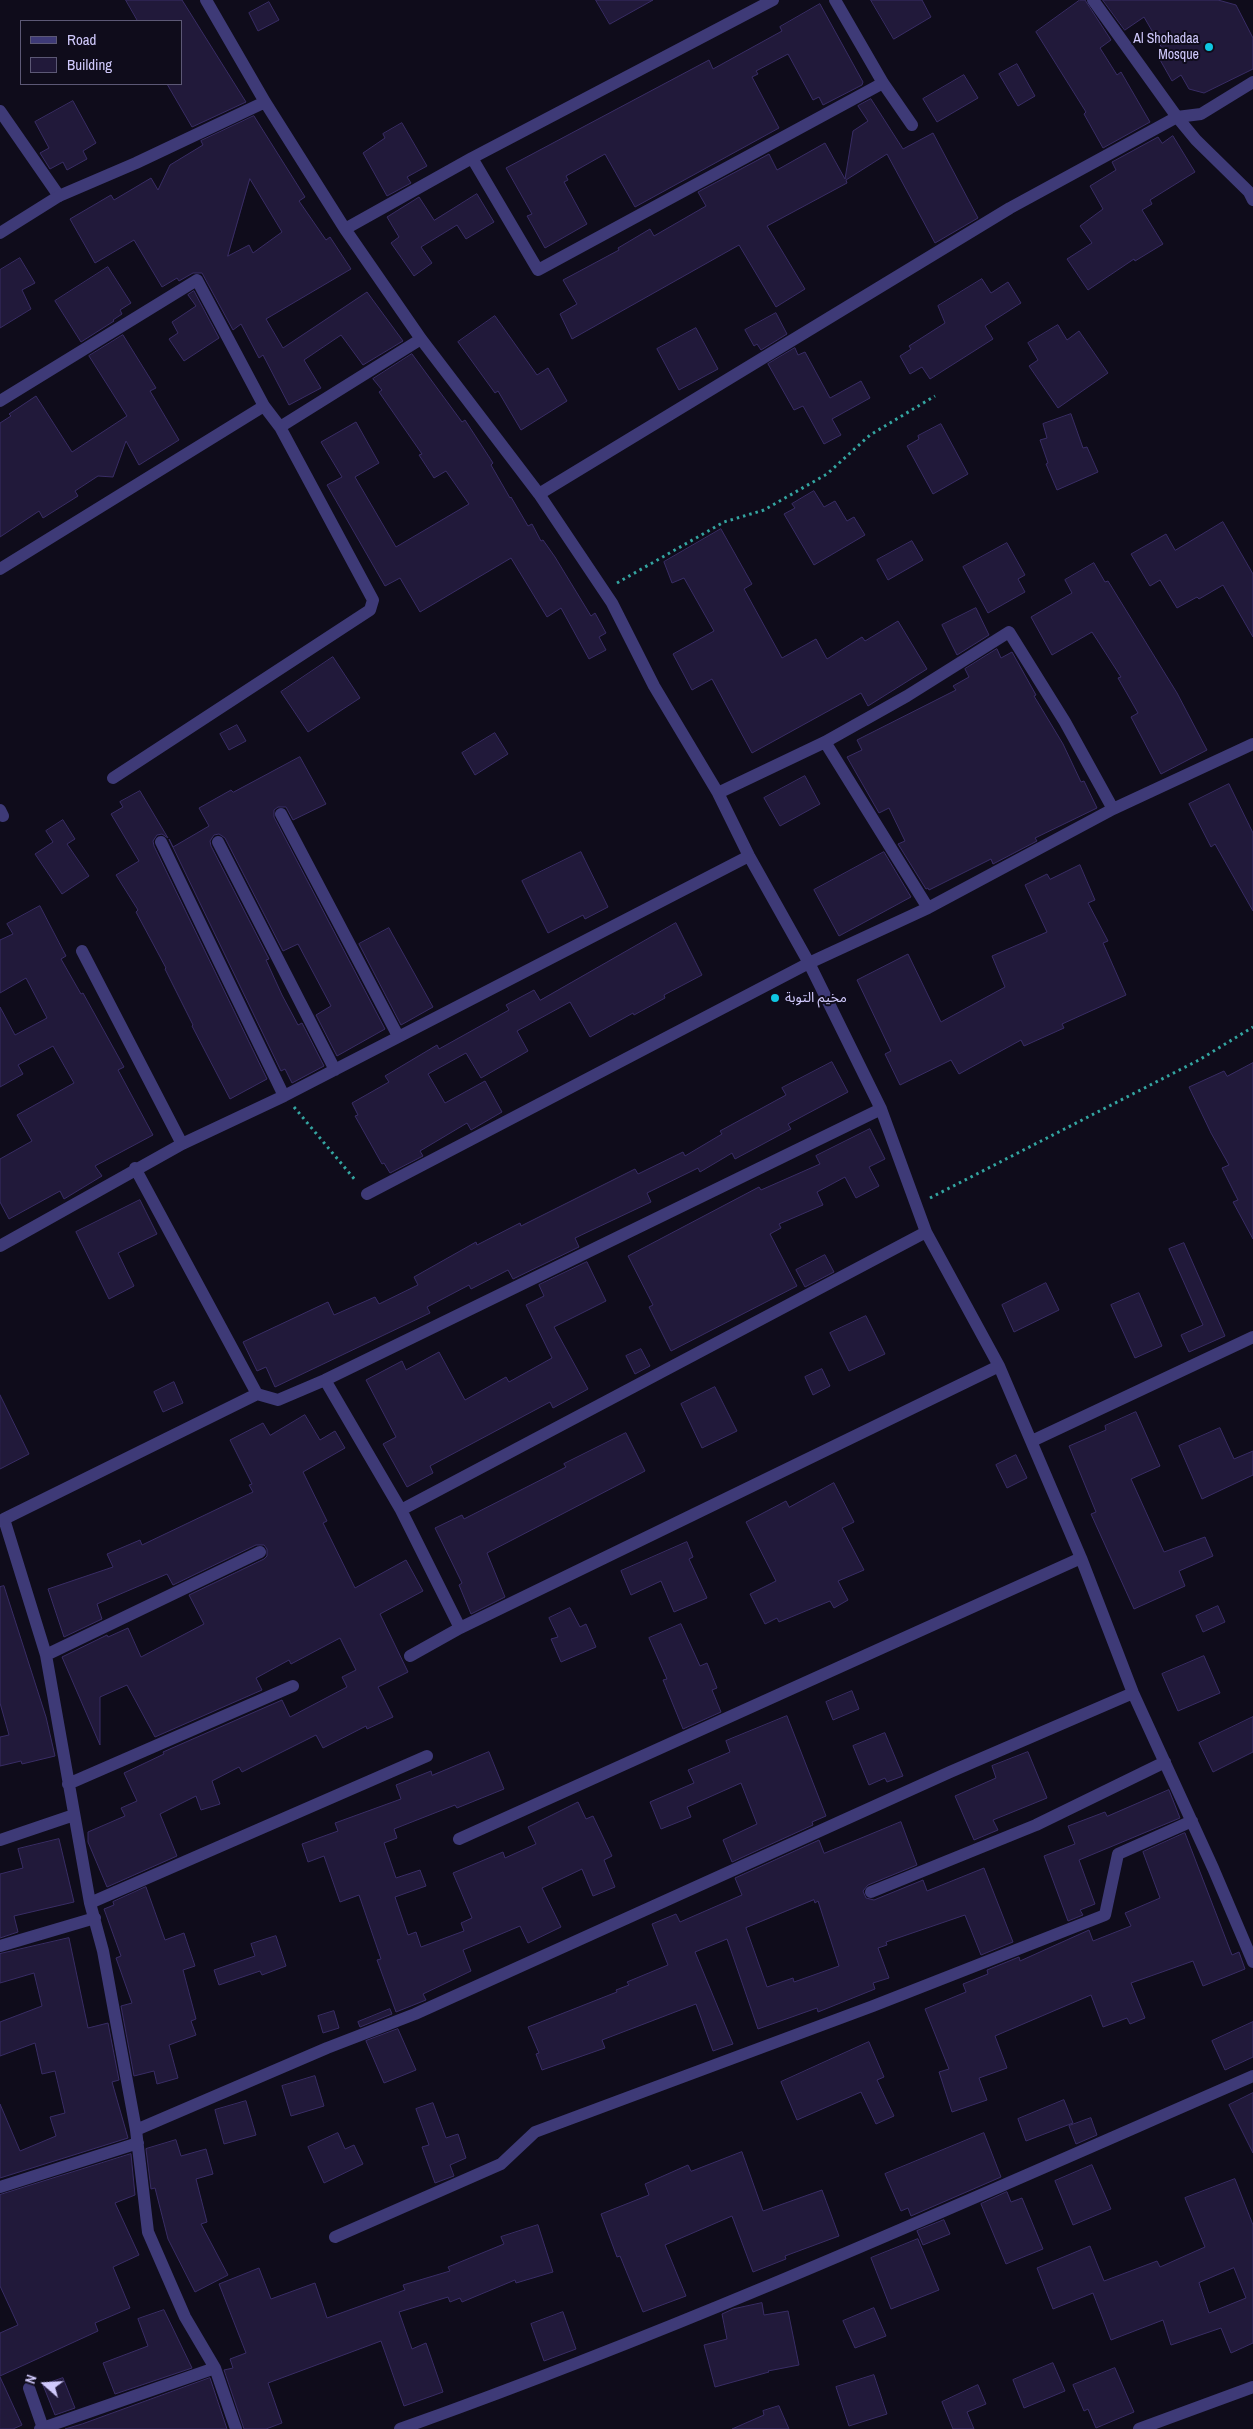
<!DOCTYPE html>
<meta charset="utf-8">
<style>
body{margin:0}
#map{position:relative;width:1253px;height:2429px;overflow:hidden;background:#0f0c1b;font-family:"Archivo Narrow",sans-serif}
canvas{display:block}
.legend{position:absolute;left:20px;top:20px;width:162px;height:65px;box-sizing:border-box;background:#0f0c1b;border:1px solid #5c5875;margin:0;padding:6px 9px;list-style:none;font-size:15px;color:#d0c9fc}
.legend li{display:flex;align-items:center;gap:10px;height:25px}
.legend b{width:25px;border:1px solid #5c5875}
.north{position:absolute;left:20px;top:2359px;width:50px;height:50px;-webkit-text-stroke:4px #0f0c1b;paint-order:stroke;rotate:289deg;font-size:14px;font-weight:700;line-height:20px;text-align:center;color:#d0c9fc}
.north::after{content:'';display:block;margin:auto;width:18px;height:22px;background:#d0c9fc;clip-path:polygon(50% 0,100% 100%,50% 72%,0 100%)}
</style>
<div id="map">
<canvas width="1253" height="2429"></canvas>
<ul class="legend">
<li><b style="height:6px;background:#3e3a77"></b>Road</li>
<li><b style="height:14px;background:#21193a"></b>Building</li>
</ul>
<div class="north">N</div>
</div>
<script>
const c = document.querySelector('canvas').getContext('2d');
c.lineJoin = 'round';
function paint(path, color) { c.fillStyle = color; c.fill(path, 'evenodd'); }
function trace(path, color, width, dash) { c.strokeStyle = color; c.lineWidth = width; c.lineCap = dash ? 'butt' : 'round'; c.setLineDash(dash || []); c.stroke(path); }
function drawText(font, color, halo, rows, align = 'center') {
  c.font = font + ' "Archivo Narrow","Noto Sans Arabic",sans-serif'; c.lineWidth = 4; c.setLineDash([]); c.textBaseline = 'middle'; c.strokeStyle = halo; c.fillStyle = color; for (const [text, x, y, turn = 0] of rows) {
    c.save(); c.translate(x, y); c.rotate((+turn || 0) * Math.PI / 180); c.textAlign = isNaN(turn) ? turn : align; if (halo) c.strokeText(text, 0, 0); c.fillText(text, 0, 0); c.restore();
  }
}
const building = new Path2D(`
 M126,0H182L246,102L192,127L167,84H181V21H138Z
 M596,0H653L610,24Z
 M871,0H922L931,17L894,39Z
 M1080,0H1085L1111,40L1100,48L1117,75L1121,72L1150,122L1103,148L1084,114L1086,112L1036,32Z
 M1103,0H1218L1236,5L1253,38V69L1204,93L1189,89L1181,75L1172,81L1159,58L1166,55L1144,17L1125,30Z
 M269,2L279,20L258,31L249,13Z
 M820,4L863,82L862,85L823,105L819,97L813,100L788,54L756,71L758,74L752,77L779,128L635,207L605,154L566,176L568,180L564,182L587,224L545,248L527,216L532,214L506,168L709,60L713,69L782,31L780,27Z
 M1017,64L1035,96L1018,106L999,74Z
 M964,75L978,98L937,122L923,99Z
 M871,99L903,149L933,133L978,218L935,243L887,154L846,180L847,183L767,226L805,289L776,307L739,245L572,339L560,314L577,304L563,280L619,250L618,248L650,229L654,236L706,206L698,192L769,154L777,170L825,143L845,179L853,131L868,121L858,106Z
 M73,101L96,143L83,151L87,159L67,170L63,162L50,169L40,153L49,148L35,122Z
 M254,116L305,197L299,201L326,240L330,237L351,269L266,319L283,348L367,292L403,341L363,365L341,335L304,360L321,388L289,405L263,355L259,358L241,324L233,330L202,273H193L179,281L177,278L162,287L134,240L95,263L70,219L111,195L114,200L151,178L158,190L170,165L203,145L201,141ZM250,179L282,232L253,253L249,245L228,256Z
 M402,123L427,166L407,177L411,183L387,196L363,153L385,138L383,134Z
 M1173,136L1195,172L1150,200L1152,204L1142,210L1163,244L1135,261L1134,259L1088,290L1067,259L1092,243L1080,226L1103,209L1090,186L1116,170L1112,162L1158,137L1162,143Z
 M477,194L494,222L466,239L457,225L421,247L432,263L414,276L391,243L399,237L387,217L419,197L434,220Z
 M20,258L35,283L22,290L31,309L0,328V270Z
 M108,267L131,303L120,310L122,314L113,320L114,321L81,342L55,301Z
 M982,279L991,293L1008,282L1021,303L985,326L993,339L930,379L922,367L910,374L900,356L911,349L909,346L945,323L938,306Z
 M194,291L219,338L184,361L169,339L178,333L172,322L196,306L188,295Z
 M776,313L787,334L761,350L757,344L754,346L745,330Z
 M495,316L537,375L548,368L567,401L521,430L498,391L495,393L458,342Z
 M1058,325L1067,340L1079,331L1108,373L1058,408L1029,366L1038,360L1028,343Z
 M696,328L718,369L679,390L657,349Z
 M123,335L156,388L150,391L179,440L139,465L126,441L113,477L98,476L75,491L78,496L43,518L39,511L0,537V423L11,416L9,414L36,396L72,452L127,416L89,356Z
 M795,348L798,355L805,352L830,398L861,381L870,398L832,419L841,435L824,444L803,406L794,410L768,364Z
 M412,354L462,422L465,420L493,463L491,465L510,498L511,497L528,526L532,524L541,541L543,540L555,557L591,616L595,613L606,633L599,637L606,650L589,659L561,608L547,617L511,558L420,612L400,578L385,586L327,485L342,477L321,442L356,422L379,463L355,477L396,547L469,504L446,471L434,478L419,455L422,454L379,392L382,390L373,379Z
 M1071,414L1083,448L1087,447L1098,472L1057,490L1046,464L1048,463L1040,440L1047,438L1043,424Z
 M941,424L968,474L933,494L907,446L919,439L918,436Z
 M814,491L824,507L835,501L847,521L854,517L865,535L814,565L784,514L795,508L792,504Z
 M1223,522L1253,574V637L1223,585L1199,599L1197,597L1177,608L1160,580L1150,586L1131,554L1166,534L1175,550Z
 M721,529L752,584L744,589L782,658L816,639L827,659L862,637L865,641L898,621L927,669L868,706L861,693L752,753L712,679L692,690L673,654L714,631L684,578L672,583L664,562Z
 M912,541L923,560L888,580L877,560Z
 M1007,543L1025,575L1018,579L1025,592L988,613L963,567Z
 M1094,563L1105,582L1108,581L1177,693L1207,750L1161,774L1131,717L1138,713L1118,678L1121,677L1092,632L1052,655L1031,617L1072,593L1065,580Z
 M976,608L989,635L957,655L942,625Z
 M997,649L1001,658L1012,652L1036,695L1034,696L1063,744L1081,782L1084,781L1097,808L1035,838L1037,841L993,864L991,859L929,890L928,888L926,889L898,844L905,841L889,808L879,813L847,757L862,750L857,740L956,690L953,686L969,677L965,669Z
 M333,657L360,698L308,732L281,692Z
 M237,725L246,741L229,750L220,734Z
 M495,733L508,754L475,775L462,753Z
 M300,757L326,804L293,820L286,807H278L274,810V817L385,1029L337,1056L316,1015L331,1006L298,944L283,951L225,838L219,834L214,835L210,841L211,846L269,959L266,960L282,995L298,1025L302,1023L324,1066L292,1083L285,1069L281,1071L169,839L173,847L209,826L199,808L231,790L233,792Z
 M805,776L820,804L780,826L764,798Z
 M1229,784L1253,833V911L1215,844L1211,847L1189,804Z
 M140,791L168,838L162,834L157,835L153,841L154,846L267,1079L230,1099L192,1026L193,1025L165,969L166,968L136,912L138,910L116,875L139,861L111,814L123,807L120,802Z
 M63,820L75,839L67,844L89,876L62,894L35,854L53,842L46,831Z
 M581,852L608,907L585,919L583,915L548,933L522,881Z
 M884,852L911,897L839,936L814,890Z
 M1080,865L1095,900L1088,903L1108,941L1103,943L1126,995L1062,1024L1064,1028L1024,1046L1021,1040L959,1074L951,1060L900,1085L885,1054L891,1051L857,980L908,954L941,1022L1005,987L992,956L1047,932L1025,885L1047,874L1050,879Z
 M40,906L66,956L61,959L81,994L83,993L124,1067L118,1070L153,1135L95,1166L102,1176L64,1199L60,1191L9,1219L0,1202V1159L32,1141L17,1115L74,1083L53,1046L18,1065L23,1074L0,1087V1007L15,1035L47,1018L26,978L0,993V940L13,934L7,924Z
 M676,923L702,975L664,995L665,998L634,1015L633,1013L590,1037L570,1002L517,1031L528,1051L481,1078L466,1053L428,1074L445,1103L485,1081L502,1112L471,1130L467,1123L420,1151L423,1156L390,1173L384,1163L382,1164L355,1116L358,1115L352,1103L389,1082L385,1076L437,1045L439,1049L509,1010L506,1005L534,990L540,1000Z
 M389,928L433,1007L401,1025L359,944Z
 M832,1062L848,1092L788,1124L791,1129L735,1159L732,1153L700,1172L698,1168L647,1193L651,1202L575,1238L579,1247L513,1279L508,1270L471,1289L469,1285L427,1307L430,1313L275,1387L266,1367L257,1371L243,1342L328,1302L334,1315L375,1297L379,1304L418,1285L414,1277L476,1242L477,1245L520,1223L521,1226L635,1169L638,1174L683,1152L685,1156L722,1134L720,1131L786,1095L782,1088Z
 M1253,1063V1239L1233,1202L1238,1200L1222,1168L1229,1165L1211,1133L1189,1087L1224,1071L1227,1076Z
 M870,1129L885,1159L869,1167L879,1186L856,1198L845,1177L817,1192L823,1205L779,1224L781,1228L770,1234L797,1286L671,1351L649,1307L653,1305L628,1256L759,1187L761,1190L820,1164L816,1156Z
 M140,1200L157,1234L118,1253L134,1286L109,1299L76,1232Z
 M1184,1243L1225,1336L1189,1352L1181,1335L1203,1325L1169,1249Z
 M825,1255L834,1272L805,1287L796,1270Z
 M587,1262L606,1301L554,1327L588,1389L553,1408L550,1402L430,1466L433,1473L407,1487L383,1444L396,1437L366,1380L402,1361L406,1370L439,1352L465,1400L506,1377L509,1382L552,1358L526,1305L544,1296L539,1285Z
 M1046,1283L1059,1310L1014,1332L1002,1305Z
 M1139,1293L1162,1346L1135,1358L1111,1305Z
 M866,1316L885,1354L849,1371L830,1333Z
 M641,1349L650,1366L635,1374L626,1356Z
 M822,1369L830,1386L813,1395L805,1377Z
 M174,1382L183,1403L163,1412L154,1392Z
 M715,1387L737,1431L702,1448L681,1404Z
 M0,1395L29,1454L0,1469Z
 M1136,1412L1160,1466L1131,1479L1164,1552L1205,1537L1213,1556L1179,1571L1185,1586L1134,1609L1091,1514L1096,1512L1069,1446L1106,1430L1105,1426Z
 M305,1415L320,1440L335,1431L345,1448L303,1472L327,1521L323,1523L355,1588L406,1560L423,1591L380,1614L408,1672L378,1687L393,1717L367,1729L366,1726L323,1748L316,1735L242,1772L239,1767L212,1781L220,1804L201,1810L196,1796L160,1814L177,1856L107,1887L88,1842V1832L125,1816L121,1808L137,1801L124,1773L164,1754L163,1752L282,1700L290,1717L347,1687L342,1677L356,1670L340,1638L291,1664L289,1660L256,1678L262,1690L155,1737L127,1685L100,1697V1745L62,1657L107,1635L108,1637L128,1628L141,1657L204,1624L189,1595L264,1559L267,1556V1549L264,1545H256L173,1585L167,1574L97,1604L102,1619L64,1637L48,1589L113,1567L107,1554L140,1540L142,1545L253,1492L249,1485L252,1484L230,1440L263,1423L270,1435Z
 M1220,1428L1234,1459L1253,1451V1475L1202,1499L1179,1446Z
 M626,1433L645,1471L487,1553L505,1597L471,1614L459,1585L462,1583L435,1528L462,1515L464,1519L566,1467L564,1464Z
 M1016,1455L1027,1478L1007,1488L996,1465Z
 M834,1483L854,1522L842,1528L864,1570L838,1581L848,1600L834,1608L830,1601L779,1622L777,1618L765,1624L750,1594L776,1581L746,1522L786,1501L789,1507Z
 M687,1542L693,1557L689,1559L707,1598L674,1612L661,1581L631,1595L621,1571Z
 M4,1586L46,1717L55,1756L22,1764L21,1761L0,1766V1737L9,1735L0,1703V1587Z
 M1218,1606L1225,1622L1203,1632L1196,1616Z
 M570,1608L580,1627L586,1624L596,1647L561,1662L551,1639L558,1637L549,1618Z
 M681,1624L700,1666L707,1663L717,1688L712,1690L721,1712L683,1729L663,1680L667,1679L649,1638Z
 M1204,1656L1220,1693L1178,1711L1162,1674Z
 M852,1691L859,1709L833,1720L826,1702Z
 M787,1716L826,1816L812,1822L813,1825L732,1862L723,1840L757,1824L741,1783L687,1807L691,1817L661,1829L650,1802L694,1783L688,1770L730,1752L726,1741Z
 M1253,1717V1752L1213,1772L1199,1743Z
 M885,1733L903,1776L887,1782L885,1778L869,1785L853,1746Z
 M489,1752L504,1789L457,1808L455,1805L394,1829L397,1838L384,1843L396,1878L420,1870L426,1886L395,1897L408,1935L416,1932L421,1947L464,1931L461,1923L472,1918L453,1873L503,1852L505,1858L536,1844L528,1827L578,1802L586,1819L593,1816L612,1856L604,1860L615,1887L593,1896L582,1869L542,1888L561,1927L528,1943L520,1926L463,1950L471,1971L423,1994L426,2000L396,2012L377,1960L381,1959L359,1895L340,1902L324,1856L308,1862L302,1844L338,1831L335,1823L401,1799L396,1785L431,1771L432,1775Z
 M1028,1752L1047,1798L993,1820L998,1830L974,1840L955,1796L996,1778L992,1766Z
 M1169,1790L1180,1818L1079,1860L1095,1904L1080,1910L1083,1915L1068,1921L1044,1856L1075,1844L1068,1826L1105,1812L1107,1816Z
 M901,1822L917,1865L868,1885L863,1891L866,1898L874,1900L923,1880L927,1891L984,1868L1013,1942L981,1955L965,1915L886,1942L887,1945L878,1948L889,1978L873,1983L875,1989L818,2012L817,2008L758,2029L727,1939L695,1952L733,2044L713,2051L696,2004L602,2040L605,2048L542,2070L536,2054L539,2053L528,2027L617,1992L616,1990L629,1985L627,1982L668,1965L652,1924L676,1914L680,1922L742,1895L735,1878L819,1840L824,1853ZM814,1900L815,1903L818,1901L839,1966L794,1982L793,1978L767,1987L746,1928Z
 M1185,1833L1232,1955L1239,1952L1245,1969L1203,1986L1193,1961L1131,1983L1145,2018L1130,2024L1127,2018L1103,2027L1091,1995L995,2036L1007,2068L979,2078L987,2100L952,2112L939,2072L949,2069L925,2009L966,1992L963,1984L988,1974L987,1970L1019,1957L1020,1961L1089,1930L1093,1941L1131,1926L1125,1913L1160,1898L1143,1852Z
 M59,1839L74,1902L14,1916L18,1932L0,1938V1874L23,1868L18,1849Z
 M146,1887L165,1940L184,1933L195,1966L183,1970L196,2019L191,2021L196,2035L169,2045L178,2078L157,2084L154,2071L134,2076L121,2006L132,2003L116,1958L121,1956L104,1909L114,1905L113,1902Z
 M276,1936L286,1966L262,1975L260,1971L219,1985L214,1970L255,1956L251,1944Z
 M69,1938L88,2028L108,2023L119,2080L112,2082L128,2138L0,2178V2104L20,2151L56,2136L50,2117L65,2113L55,2071L42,2074L35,2043L0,2056V2022L42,2006L34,1973L0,1983V1954Z
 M390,2009L392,2014L360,2027L358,2022Z
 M334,2011L339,2028L323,2033L318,2016Z
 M1253,2022V2057L1225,2070L1212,2041Z
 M398,2029L416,2070L384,2083L366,2041Z
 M869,2042L884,2077L877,2080L894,2116L876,2124L861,2092L797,2120L781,2082Z
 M315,2076L324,2106L291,2116L282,2086Z
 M1253,2093V2153L1229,2105Z
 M1064,2100L1073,2123L1026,2141L1018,2119Z
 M246,2101L256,2135L224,2144L215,2110Z
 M433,2103L446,2138L458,2134L466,2158L450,2165L454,2176L435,2183L422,2147L429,2145L416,2109Z
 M1091,2118L1097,2135L1076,2144L1069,2126Z
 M338,2133L345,2149L354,2145L363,2164L324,2183L308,2147Z
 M984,2133L1001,2177L911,2216L908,2208L901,2211L885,2174Z
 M176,2140L181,2156L206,2149L213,2174L196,2179L207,2222L201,2224L228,2275L195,2292L168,2239L155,2188L151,2189L146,2149Z
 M742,2152L763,2211L822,2190L839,2236L785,2256L786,2259L753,2272L732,2216L665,2245L686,2296L643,2312L620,2256L617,2257L601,2214L649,2195L645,2184L688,2165L691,2171Z
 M131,2154L135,2195L115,2203L139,2255L113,2267L130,2308L95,2323L98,2331L0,2376V2333L18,2325L0,2286V2195Z
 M1092,2165L1111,2209L1073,2225L1055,2181Z
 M1235,2179L1253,2225V2343L1231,2353L1221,2328L1171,2345L1163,2320L1111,2340L1093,2293L1053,2309L1037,2268L1090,2246L1104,2281L1157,2261L1160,2267L1205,2247L1185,2198ZM1234,2268L1246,2298L1209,2313L1199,2283Z
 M1007,2192L1011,2202L1022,2198L1043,2249L1006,2264L981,2204Z
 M944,2220L950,2234L923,2245L917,2231Z
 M538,2225L553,2272L516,2283L515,2280L462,2302L460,2298L450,2302L448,2297L399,2312L412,2349L426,2343L443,2392L404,2406L381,2341L268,2383L282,2423L266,2429H244L224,2370L233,2368L230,2359L246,2353L219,2284L259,2268L271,2299L315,2283L327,2318L405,2290L403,2285L450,2271L448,2267L504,2244L501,2237Z
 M918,2239L939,2290L891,2309L871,2258Z
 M762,2303L764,2315L788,2311L799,2365L768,2371L769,2372L715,2387L704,2345L727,2339L722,2314L733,2309Z
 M874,2308L886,2336L855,2348L843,2321Z
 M164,2310L192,2368L115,2394L103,2363L148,2346L138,2319Z
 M563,2312L576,2349L544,2361L531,2324Z
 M1053,2363L1065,2391L1024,2408L1013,2380Z
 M1115,2368L1134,2412L1096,2428L1088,2409L1084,2411L1073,2385Z
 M874,2375L887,2414L849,2426L836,2387Z
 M0,2377L22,2425L13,2429H0Z
 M63,2378L75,2408L55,2415L43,2385Z
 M210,2378L227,2429H65L82,2424Z
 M978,2385L986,2404L967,2412L974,2429H953L942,2402Z
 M779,2406L789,2429H732L764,2415L763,2411Z`);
paint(building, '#21193a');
trace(building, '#392d65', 1);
trace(new Path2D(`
 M617,583L724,522L764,510L827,474L870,435L935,396
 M294,1107L356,1181
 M930,1198L1199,1060L1253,1027`), '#34a5a1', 3, [2.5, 4]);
trace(new Path2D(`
 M0,111L59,196`), '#3e3a77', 12);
trace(new Path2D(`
 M206,0L265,102L345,229L421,339L539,494L612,603L654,686L718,793L749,856L809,963L881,1109L926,1232L999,1366L1081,1558L1133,1693L1213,1868L1253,1962
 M835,0L883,83L912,125
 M1093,0L1177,117L1196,140L1249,192L1253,200
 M472,158L538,270L883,83
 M345,229L472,158L773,0
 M0,233L59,196L136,163L265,102
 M0,401L197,280L264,406L280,427
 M539,494L1010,208L1177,117L1201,114L1253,82
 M0,569L264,406
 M825,742L928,908
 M113,778L370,610L373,600L280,427L421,339
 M718,793L825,742L907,696L1009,632L1065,722L1113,809
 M0,810L3,816
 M281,814L398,1036
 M161,842L284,1096
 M218,842L335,1070
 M82,951L182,1144
 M135,1168L257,1394
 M367,1194L809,963L928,908L1113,809L1253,744
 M0,1246L182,1144L284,1096L749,856
 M325,1380L401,1510L460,1628
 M1032,1441L1253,1337
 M401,1510L926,1232
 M4,1519L257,1394L278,1400L325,1380L881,1109
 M0,1521L4,1519L46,1655L90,1903L103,1951L136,2130L148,2232L185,2317L215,2368L236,2429
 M46,1655L260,1552
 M410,1656L460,1628L999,1366
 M68,1784L293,1686
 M459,1839L1081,1558
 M0,1840L74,1815
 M871,1892L1036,1825L1165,1762
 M90,1903L427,1756
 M0,1946L95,1918
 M136,2130L327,2048L415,2014L950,1772L1133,1693
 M0,2187L138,2143
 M335,2237L501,2164L535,2132L873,2006L1105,1915L1118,1854L1192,1821
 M29,2388L43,2428
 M40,2429L215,2368
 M400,2429C690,2326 971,2199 1253,2076`), '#3e3a77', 12);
trace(new Path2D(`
 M1139,2429L1253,2387`), '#3e3a77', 12);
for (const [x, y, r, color] of [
 [1209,47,5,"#0fc7e2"],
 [775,998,5,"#0fc7e2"]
]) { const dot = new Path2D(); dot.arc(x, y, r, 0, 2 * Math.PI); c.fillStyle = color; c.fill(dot); trace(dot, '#0f0c1b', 2); }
drawText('14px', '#d0c9fc', '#0f0c1b', [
 ["Al Shohadaa",1199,39],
 ["Mosque",1199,55],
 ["مخيم التوبة",785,998,"left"]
], 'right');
</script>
